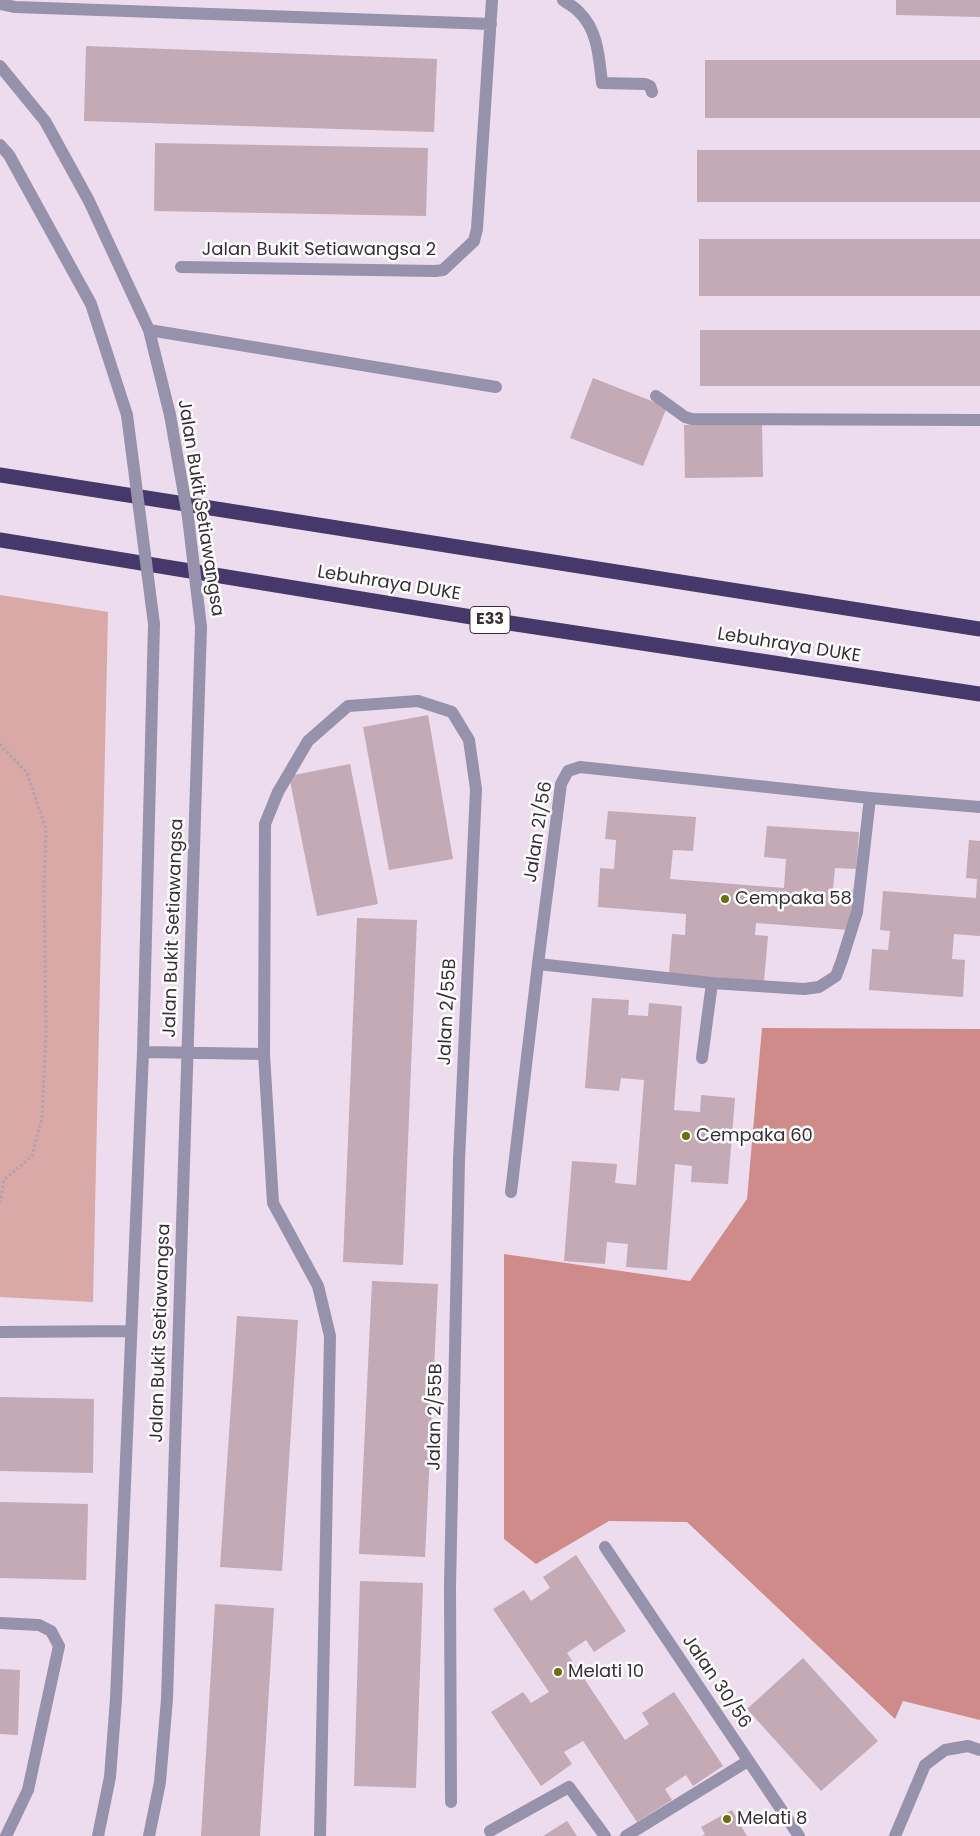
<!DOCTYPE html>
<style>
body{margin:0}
canvas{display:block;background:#eddbee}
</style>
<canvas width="980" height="1836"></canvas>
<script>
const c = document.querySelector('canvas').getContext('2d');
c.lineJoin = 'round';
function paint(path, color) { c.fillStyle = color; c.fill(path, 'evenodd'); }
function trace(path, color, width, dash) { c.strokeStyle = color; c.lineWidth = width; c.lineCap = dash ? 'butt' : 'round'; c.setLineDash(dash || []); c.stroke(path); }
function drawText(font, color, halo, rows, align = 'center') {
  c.font = font + ' Poppins,sans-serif'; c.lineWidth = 5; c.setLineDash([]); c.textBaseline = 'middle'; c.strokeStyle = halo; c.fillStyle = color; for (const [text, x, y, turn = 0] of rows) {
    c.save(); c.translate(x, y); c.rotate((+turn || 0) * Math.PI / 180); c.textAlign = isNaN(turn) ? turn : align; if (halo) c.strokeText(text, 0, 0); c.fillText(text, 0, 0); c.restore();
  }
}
paint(new Path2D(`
 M0,595L108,612L93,1302L0,1297Z`), '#d9a9a7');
paint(new Path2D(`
 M762,1028L980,1029V1720L903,1701L895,1719L687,1522L609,1521L536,1564L504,1539V1254L690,1281L747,1199Z`), '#ce8b89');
paint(new Path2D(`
 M896,0H980V17L896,15Z
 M86,46L437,59L434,132L84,121Z
 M705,60H980V118H705Z
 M155,143L428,148L426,216L154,211Z
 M697,150H980V202H697Z
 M699,239H980V296H699Z
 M700,330H980V386H700Z
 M593,378L667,407L643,466L570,438Z
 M762,423L763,477L685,478L684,425Z
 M428,715L453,859L389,870L363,727Z
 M350,764L378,904L317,916L289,776Z
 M608,811L696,817L693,851L673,850L670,879L784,888L786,859L764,857L767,826L859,832L856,869L835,868L833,889L853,890L849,930L756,923L755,935L768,936L764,981L669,974L672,934L685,935L686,914L598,907L600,868L614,869L616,840L605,839Z
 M969,840L980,841V936L954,934L952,959L965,960L963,997L869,990L872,949L888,950L890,931L880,930L883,891L976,898L977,879L966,878Z
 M357,918L417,920L403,1265L343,1262Z
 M592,998L629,1000L628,1015L648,1016L649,1003L682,1006L674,1110L700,1112L701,1095L735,1098L728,1184L691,1182L692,1166L675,1164L667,1270L626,1267L628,1244L607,1242L605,1264L564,1261L572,1161L617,1164L615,1183L636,1185L644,1080L621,1078L619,1091L585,1088Z
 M372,1281L438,1284L425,1557L359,1554Z
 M237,1316L298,1320L282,1571L220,1567Z
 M0,1397L94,1399L93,1473L0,1471Z
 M0,1502L88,1504L86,1580L0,1578Z
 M576,1555L626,1631L594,1652L586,1640L567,1653L625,1740L649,1724L642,1713L674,1692L723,1766L693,1786L686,1775L665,1789L672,1800L637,1822L583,1741L564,1752L572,1764L541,1786L491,1712L523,1692L531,1703L549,1692L493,1609L524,1590L531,1601L550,1588L543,1577Z
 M360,1581L423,1583L416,1788L354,1786Z
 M215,1604L274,1608L260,1836H201Z
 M803,1658L878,1741L821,1791L747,1709Z
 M0,1669L20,1670L18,1735L0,1734Z
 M732,1810L747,1836H702L705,1834L701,1827Z
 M567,1821L577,1836H543Z`), '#c3aab4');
trace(new Path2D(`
 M0,744L27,773L46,829L44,888L46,1032L42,1118L32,1156L4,1180L0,1205`), '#b1a2b1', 3, [2.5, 2.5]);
trace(new Path2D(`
 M563,0C568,4 575,7 579,12C598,30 599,58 602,83L645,84L650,86L652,92
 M0,4L15,7L491,24
 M0,66L45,121L89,201L149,330L170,415
 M0,145L9,155L91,304L127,415
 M181,267L435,271L443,270L474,241L477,229L492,0
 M149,330L496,387
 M656,396L685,417L692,419L980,420
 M538,964L712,983L702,1058
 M712,983L804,989L819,987L836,976L842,960L857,912L870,798
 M143,1052L264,1054
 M511,1192L538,964L561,784L568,771L580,767L870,798L980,807
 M0,1332L131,1331
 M605,1547L799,1836
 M0,1623L39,1625L51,1631L59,1646L28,1790L6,1836
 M490,1831L569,1787L605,1836
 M98,1836L110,1777L116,1699L143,1052L154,624
 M149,1836L160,1782L167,1699L201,627
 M320,1836L330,1336L318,1286L273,1203L264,1054L265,824L278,792L308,741L348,706L418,701L452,712L469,740L476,789L459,1160L450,1586L451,1802
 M626,1836L748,1761
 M895,1836L925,1765L945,1750L968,1746L980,1750`), '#9692ab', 12);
trace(new Path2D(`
 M0,475L980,629
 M0,540L496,621L980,694`), '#45386a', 15);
trace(new Path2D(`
 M127,415L154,624
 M170,415L188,517L201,627`), '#9692ab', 12);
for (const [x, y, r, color] of [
 [725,899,5,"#6f6e0f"],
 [686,1136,5,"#6f6e0f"],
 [558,1672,5,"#6f6e0f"],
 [727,1819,5,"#6f6e0f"]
]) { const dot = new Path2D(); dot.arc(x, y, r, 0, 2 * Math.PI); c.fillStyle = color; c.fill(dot); trace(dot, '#fff', 2); }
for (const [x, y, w] of [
 [490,620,40]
]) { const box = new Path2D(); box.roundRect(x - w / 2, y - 13.5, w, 27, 4); c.fillStyle = '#fff'; c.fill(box); trace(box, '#362f36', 1); }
drawText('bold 16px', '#362f36', null, [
 ["E33",490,620]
]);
drawText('18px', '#362f36', '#fff', [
 ["Jalan Bukit Setiawangsa 2",319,250],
 ["Jalan Bukit Setiawangsa",200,508,81],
 ["Lebuhraya DUKE",389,584,9],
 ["Lebuhraya DUKE",789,646,9],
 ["Jalan 21/56",539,832,-81],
 ["Jalan Bukit Setiawangsa",174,928,-88],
 ["Jalan 2/55B",448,1012,-87],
 ["Jalan Bukit Setiawangsa",161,1333,-88],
 ["Jalan 2/55B",436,1417,-89],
 ["Jalan 30/56",716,1682,56]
]);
drawText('18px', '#362f36', '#fff', [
 ["Cempaka 58",735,899],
 ["Cempaka 60",696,1136],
 ["Melati 10",568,1672],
 ["Melati 8",737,1819]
], 'left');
</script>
